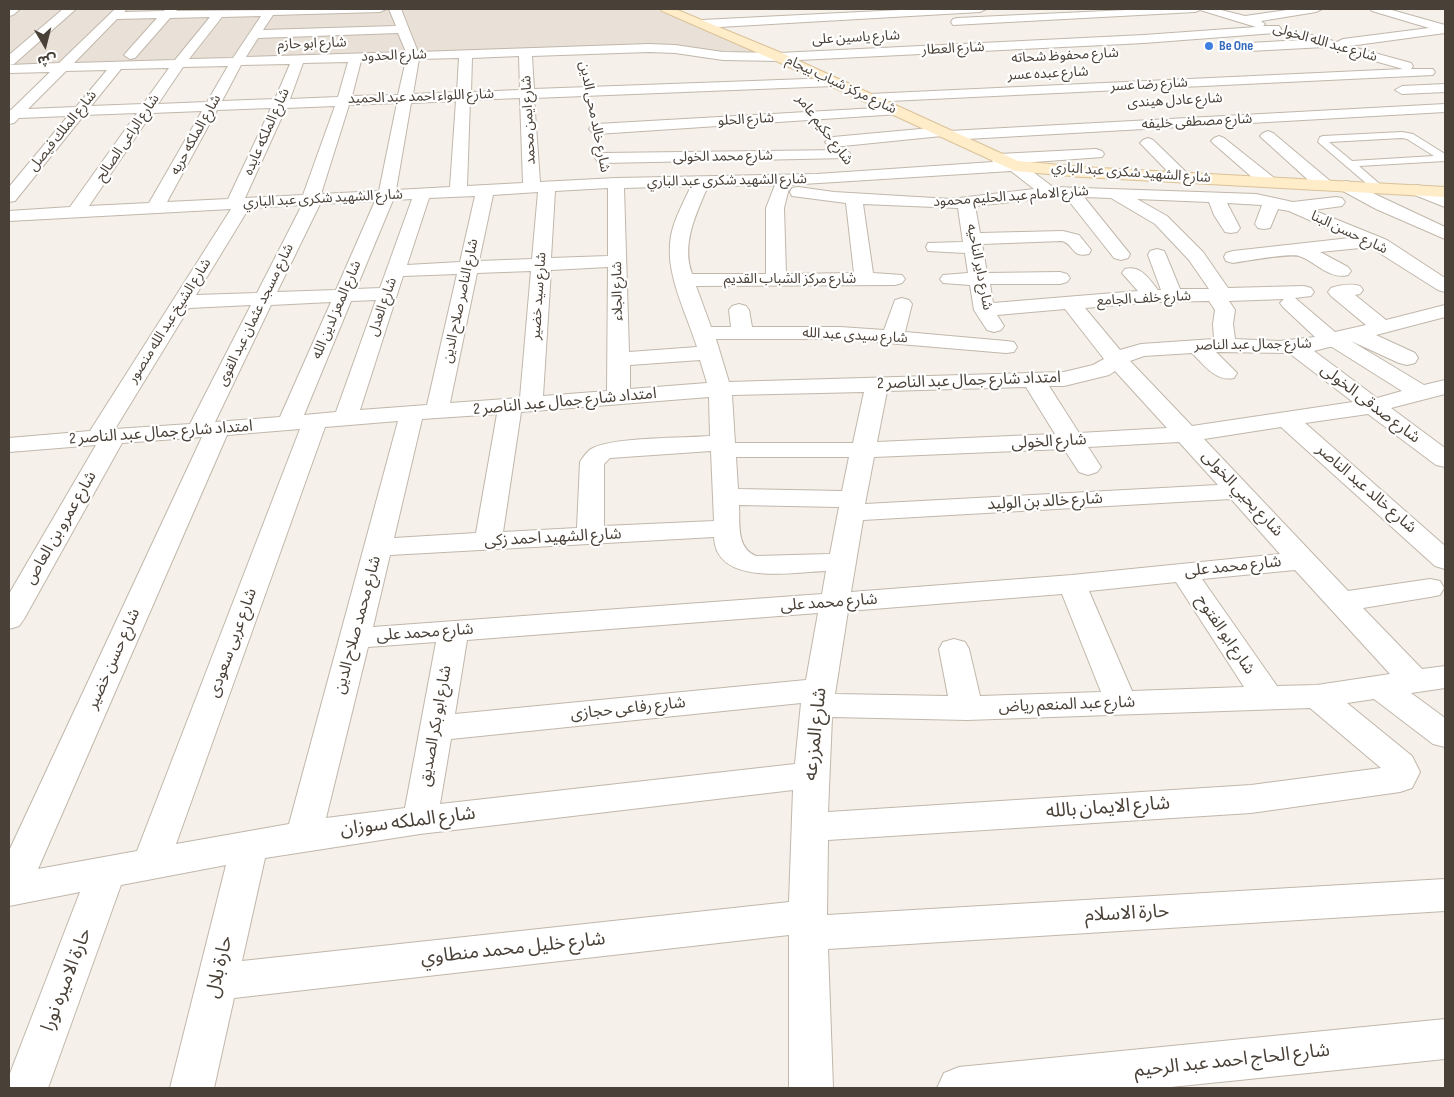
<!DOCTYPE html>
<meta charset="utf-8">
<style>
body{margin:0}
#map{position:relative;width:1454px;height:1097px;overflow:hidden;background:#f5f0e9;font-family:"Sofia Sans Condensed","Noto Sans Arabic",sans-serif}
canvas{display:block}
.frame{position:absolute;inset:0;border:10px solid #494037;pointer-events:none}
.north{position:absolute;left:20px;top:20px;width:50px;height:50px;-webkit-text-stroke:4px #fff;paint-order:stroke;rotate:172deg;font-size:14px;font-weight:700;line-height:20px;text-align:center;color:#494037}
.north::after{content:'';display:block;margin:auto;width:18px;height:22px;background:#494037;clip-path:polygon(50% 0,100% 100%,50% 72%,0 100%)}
</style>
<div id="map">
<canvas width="1454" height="1097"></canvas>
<div class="frame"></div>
<div class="north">ش</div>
</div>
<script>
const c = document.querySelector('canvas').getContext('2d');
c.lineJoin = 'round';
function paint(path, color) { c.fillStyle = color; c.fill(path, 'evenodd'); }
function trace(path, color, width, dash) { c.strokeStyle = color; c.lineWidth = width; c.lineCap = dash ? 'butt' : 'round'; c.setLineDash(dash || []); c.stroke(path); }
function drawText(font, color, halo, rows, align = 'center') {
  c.font = font + ' "Sofia Sans Condensed","Noto Sans Arabic",sans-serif'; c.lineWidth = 4.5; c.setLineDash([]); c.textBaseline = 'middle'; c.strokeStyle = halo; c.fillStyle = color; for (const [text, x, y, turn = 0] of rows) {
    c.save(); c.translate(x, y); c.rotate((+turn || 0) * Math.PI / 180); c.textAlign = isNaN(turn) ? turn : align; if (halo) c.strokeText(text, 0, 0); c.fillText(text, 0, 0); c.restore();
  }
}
paint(new Path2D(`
 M9,9H656L771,58L646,50L9,71Z`), '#e9e1d7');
const lane = new Path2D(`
 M1402,132L1413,134L1445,154V161L1359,166L1382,186L1383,188L1378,191L1374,190L1318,142L1320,137L1323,136ZM1402,138L1407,139L1434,156L1352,161L1329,142Z`);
const street = new Path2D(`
 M9,9H20L13,15L9,16Z
 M63,9H76L14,64L9,65V55Z
 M115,9H127L124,12L164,11L166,9H178L176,11L386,9L380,12L273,15L263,30L396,26L389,9H401L418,52L649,44L675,45L723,52L779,53L1144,35L1256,27L1200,10L1195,12L953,25L951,22L953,19L957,18L1148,9H1217L1245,16L1294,9H1322L1316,12L1261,21L1265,24L1263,26H1279L1281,29L1279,32L1275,33L1144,43L779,61L723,60L675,53L649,52L532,56L534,89L834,78L841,82L834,86L534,98L540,182L616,178L817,174L993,162L991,159L993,156L999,154L1096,149L1102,151L1104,154L1102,157L1021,163L1053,187L1256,194L1293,202L1336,197L1342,198L1345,202L1342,206L1313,210L1387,240L1445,278V292L1438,290L1370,247L1320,252L1348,267L1351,271L1348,275C1329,280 1315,261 1299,256C1289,253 1246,261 1233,263L1226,261L1224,257L1226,253L1233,251L1350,238L1289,211L1278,209L1270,228L1264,229L1258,228L1255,224L1262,205L1227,203L1240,228L1237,232L1231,233L1225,232L1214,215L1209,202L1137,199L1167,216L1203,252L1228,288L1304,286L1311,288L1314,292L1311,296L1295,298L1335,332L1366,325L1331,296L1328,292L1331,288C1341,285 1350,283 1360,286L1363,290L1360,294L1355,295L1386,320L1445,305V317L1376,335L1415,353L1418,358L1415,363L1407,365L1399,363L1351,341L1424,385L1445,380V394L1391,408L1445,448V467L1436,465L1368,414L1305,423L1445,546V569L1435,566L1281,427L1204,439L1348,591L1430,579L1440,581L1444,588L1440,595L1430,597L1363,608L1422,669L1445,666V688L1411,693L1445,718V747L1433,744L1374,699L1347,703L1412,756L1420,772L1412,788L1400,792L1251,813L828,840L827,915L1445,879V911L828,949L833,1088H789V935L234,998L214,1088H170L226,865L121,885L48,1088H9V1076L80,892L9,906V851L202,437L122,443L24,619L19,626L9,629V594L96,445L9,452V438L90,431L231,209L9,221V211L70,207L137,113L84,115L15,201L9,202V187L68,116L19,118L14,123L9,124V110H11L50,72L9,73V65L59,63ZM261,16L233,58L189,59L222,17ZM210,17L175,60L74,63L117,19L157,18L124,55L130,59L135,58L170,18ZM398,33L406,52L246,57L258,38ZM519,56L520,90L471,92L472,58ZM459,58L457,92L413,94L419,59ZM406,60L398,95L352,96L361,61ZM348,62L338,97L290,99L303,63ZM290,64L275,99L222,101L241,65ZM228,66L207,102L158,104L183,67ZM169,68L143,104L91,106L121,69ZM107,70L76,107L28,109L66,71ZM520,98L523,183L467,186L470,100ZM456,101L450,187L396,190L411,103ZM397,103L379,191L321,194L349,105ZM335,106L303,195L245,198L286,108ZM271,108L228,199L167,202L217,110ZM202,111L149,203L89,206L152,113ZM1011,171L1034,189L951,199L834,192L798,187L792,188L790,192L792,196L846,203L854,273L786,274L784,208L789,188L787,185ZM775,185L766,208V274H692C681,244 696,214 708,186ZM691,186C683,204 671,224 670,244C667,277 687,315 697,347L629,352L624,188ZM608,188V256L551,258L555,191ZM538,192L532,259L479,261L493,195ZM475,196L460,262L407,265L429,198ZM1065,196L1114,258L1121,260L1128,258L1130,254L1084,197L1111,198L1155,224L1189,260L1209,289H1180L1166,255L1164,251L1157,249L1150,251L1148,255L1161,290H1158C1149,279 1141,265 1125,269L1122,273L1138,291L993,303L990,284H1060L1067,282L1070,278L1067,274L1060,272L987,273L982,244L1062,241C1075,245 1071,258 1089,254L1091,250L1079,235L1063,231L980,233L975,206ZM412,199L380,288L356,289L393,200ZM375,201L336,290L277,292L320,204ZM863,204L958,208L963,242L928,243L926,247L928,251L965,253L968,273L943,275L940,279L943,283L970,285L974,310L987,330L994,332L1001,330L1004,326L997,315L1065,309L1104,359L1093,365L1064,372L729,382L716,339H840L1006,353L1014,352L1017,347L1014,342L1006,341L905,332L912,304L909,300L902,298L895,300L884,330L840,327H752L749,310L746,306L739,304L732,306L729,310L731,327H711L696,286L895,285L902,283L905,279L902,275L873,273ZM302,205L257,293L196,295L249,208ZM608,267L607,391L543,396L551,270ZM531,271L520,398L450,403L477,273ZM457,274L427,405L360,410L403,276ZM1284,299L1280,303L1283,307L1315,337L1279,341L1235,339L1233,324L1235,310L1229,301ZM376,300L336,412L304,415L351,301ZM1209,301L1215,310L1213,324L1214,339L1141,344L1120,350L1085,308L1153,302ZM331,302L280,417L215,422L271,305ZM251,305L190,424L115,429L189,308ZM1329,347H1332L1402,391L1377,398L1314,351ZM1216,352L1289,353L1353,402L1192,426L1130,361L1144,356L1192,353C1204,365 1216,382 1234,378L1237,373ZM700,360L707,383L630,389V365ZM1115,371L1167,428L1079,433L1049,386H1064L1109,375ZM1026,387L1055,434L877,442L887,391ZM864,392L853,443H735L732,395ZM709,397L710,436C684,438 614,437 593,448C588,450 583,457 580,462L577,528L503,532L521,412ZM497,414L476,533L394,538L422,419ZM398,421L289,824L176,844L325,427ZM300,429L137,851L38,869L227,435ZM1179,442L1218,485L865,504L874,457L1064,449L1079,472L1088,475L1097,472L1101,467L1088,447ZM711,451L714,521L604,526V464L610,458ZM736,457H849L842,491L738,489ZM1231,499L1280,554L1072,575L851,592L863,520ZM739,505L839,507L830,554L756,556C736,548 740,524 739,505ZM714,537C716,587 794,572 826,571L822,594L373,627L390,555ZM1295,570L1390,674L1317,685L1277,686L1202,579ZM1176,582L1244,687L1132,691L1089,591ZM1062,594L1101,692L980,696L969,649L965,642L954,639L943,642L939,649L948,696L835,694L848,611ZM818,613L806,680L455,714L467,640ZM436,642L405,808L326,818L368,647ZM801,703L795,764L440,804L451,739ZM1310,708L1381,768L1251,785L828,812L832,717L967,720ZM793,790L789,902L242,961L265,858L420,834Z
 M920,9H986L980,12L702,28L696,24L702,20Z
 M1370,9H1388L1445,25V33L1349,46L1411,63L1413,66L1411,69H1433L1435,72L1433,75L869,102L864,101L862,98L864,95L869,94L1403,69L1325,47L1249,51L1243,47L1249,43L1303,40L1302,38L1304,35L1308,34L1337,42L1343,39L1429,28L1372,11Z
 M1445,84V92L1402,94L1395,90L1402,86Z
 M1445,104V112L949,140L942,136L833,147L828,145L825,142L828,139L833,137L942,127L949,131Z
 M894,107L899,108L901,111L899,114L597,134L592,132L589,129L592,126L597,124Z
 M1268,131L1273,133L1329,180L1331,184L1329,188H1317L1263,139L1260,136L1263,133Z
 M1219,136L1224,138L1273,177L1275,181L1273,185H1261L1214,144L1211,141L1214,138Z
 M1148,138L1153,140L1188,174L1190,177L1188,180H1176L1143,146L1140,143L1143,140Z
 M843,150L849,152L851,155L849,158L603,163L597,161L595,158L597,155L603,153Z
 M1347,181L1445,227V239L1376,209L1341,190L1339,186L1341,182Z
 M1418,185L1445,196V207L1412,194L1410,190L1412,186Z
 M1445,1019V1059L1161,1088H937L944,1073L959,1067Z`);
const secondary = new Path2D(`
 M660,9H675L784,54L1018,161L1082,167L1445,187V197L1082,177L1015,171L774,60L662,11Z`);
trace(lane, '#c1b7ab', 2);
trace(street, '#c1b7ab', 2);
trace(secondary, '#dac299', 2);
paint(lane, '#fff');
paint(street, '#fff');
paint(secondary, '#ffecc9');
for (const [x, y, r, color] of [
 [1209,46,5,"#3f7fe0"]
]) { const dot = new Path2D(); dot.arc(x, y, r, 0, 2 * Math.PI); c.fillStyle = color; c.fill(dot); trace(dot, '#fff', 2); }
drawText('14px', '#494037', '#fff', [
 ["شارع ياسين على",856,38,-3],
 ["شارع عبد الله الخولى",1325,43,16],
 ["شارع ابو حازم",312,44,-2],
 ["شارع العطار",953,49,-3],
 ["شارع الحدود",394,56,-2],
 ["شارع محفوظ شحاته",1065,56,-3],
 ["شارع عبده عسر",1048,74,-3],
 ["شارع مركز شباب بيجام",841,85,25],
 ["شارع رضا عسر",1149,85,-3],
 ["شارع اللواء احمد عبد الحميد",421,97,-2],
 ["شارع عادل هيندى",1175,101,-3],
 ["شارع خالد محى الدين",594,117,79],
 ["شارع ايمن محمد",529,120,-93],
 ["شارع الحلو",746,120,-3],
 ["شارع مصطفى خليفه",1197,122,-3],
 ["شارع حكيم عامر",824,130,53],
 ["شارع الملك فيصل",63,131,-51],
 ["شارع الملكه عايده",267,132,-66],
 ["شارع الملكه حريه",196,135,-61],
 ["شارع الراعى الصالح",128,138,-56],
 ["شارع محمد الخولى",723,157,-1],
 ["شارع الشهيد شكرى عبد الباري",1131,173,4],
 ["شارع الشهيد شكرى عبد الباري",727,181,-1],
 ["شارع الامام عبد الحليم محمود",1011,197,-4],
 ["شارع الشهيد شكرى عبد الباري",323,199,-3],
 ["شارع حسن البنا",1349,233,25],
 ["شارع داير الناحيه",979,267,79],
 ["شارع مركز الشباب القديم",790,279],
 ["شارع الجلاء",618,291,-91],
 ["شارع سيد خضير",539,296,-86],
 ["شارع خلف الجامع",1144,299,-3],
 ["شارع الناصر صلاح الدين",461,301,-78],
 ["شارع العدل",383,307,-71],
 ["شارع المعز لدين الله",337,310,-67],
 ["شارع مسجد عثمان عبد القوى",256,315,-64],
 ["شارع الشيخ عبد الله منصور",170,321,-58],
 ["شارع سيدى عبد الله",855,336,3],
 ["شارع جمال عبد الناصر",1253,345,-1]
]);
drawText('bold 14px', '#366cbe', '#fff', [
 ["Be One",1219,46]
], 'left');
drawText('16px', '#494037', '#fff', [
 ["امتداد شارع جمال عبد الناصر 2",969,381,-2],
 ["امتداد شارع جمال عبد الناصر 2",565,402,-5],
 ["شارع صدقى الخولى",1370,404,37],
 ["امتداد شارع جمال عبد الناصر 2",161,433,-4],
 ["شارع الخولى",1049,442,-3],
 ["شارع خالد عبد الناصر",1366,489,41],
 ["شارع يحيي الخولى",1242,494,47],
 ["شارع خالد بن الوليد",1045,502,-3],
 ["شارع عمرو بن العاص",61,528,-60],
 ["شارع الشهيد احمد زكى",553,538,-3],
 ["شارع محمد على",1233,567,-6],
 ["شارع محمد على",829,603,-4],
 ["شارع محمد صلاح الدين",358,625,-75],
 ["شارع محمد على",425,633,-4],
 ["شارع ابو الفتوح",1225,635,56],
 ["شارع عربى سعودى",233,643,-70],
 ["شارع حسن خضير",114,659,-66],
 ["شارع عبد المنعم رياض",1067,705,-2],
 ["شارع رفاعى حجازى",628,709,-6],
 ["شارع ابو بكر الصديق",436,726,-80]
]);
drawText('19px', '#494037', '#fff', [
 ["شارع المزرعه",816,734,-84],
 ["شارع الايمان بالله",1108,808,-4],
 ["شارع الملكه سوزان",408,822,-7],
 ["حارة الاسلام",1127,914,-3],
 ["شارع خليل محمد منطاوي",513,949,-6],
 ["حارة بلال",220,967,-77],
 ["حارة الاميره نورا",67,980,-69],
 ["شارع الحاج احمد عبد الرحيم",1232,1061,-6]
]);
</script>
